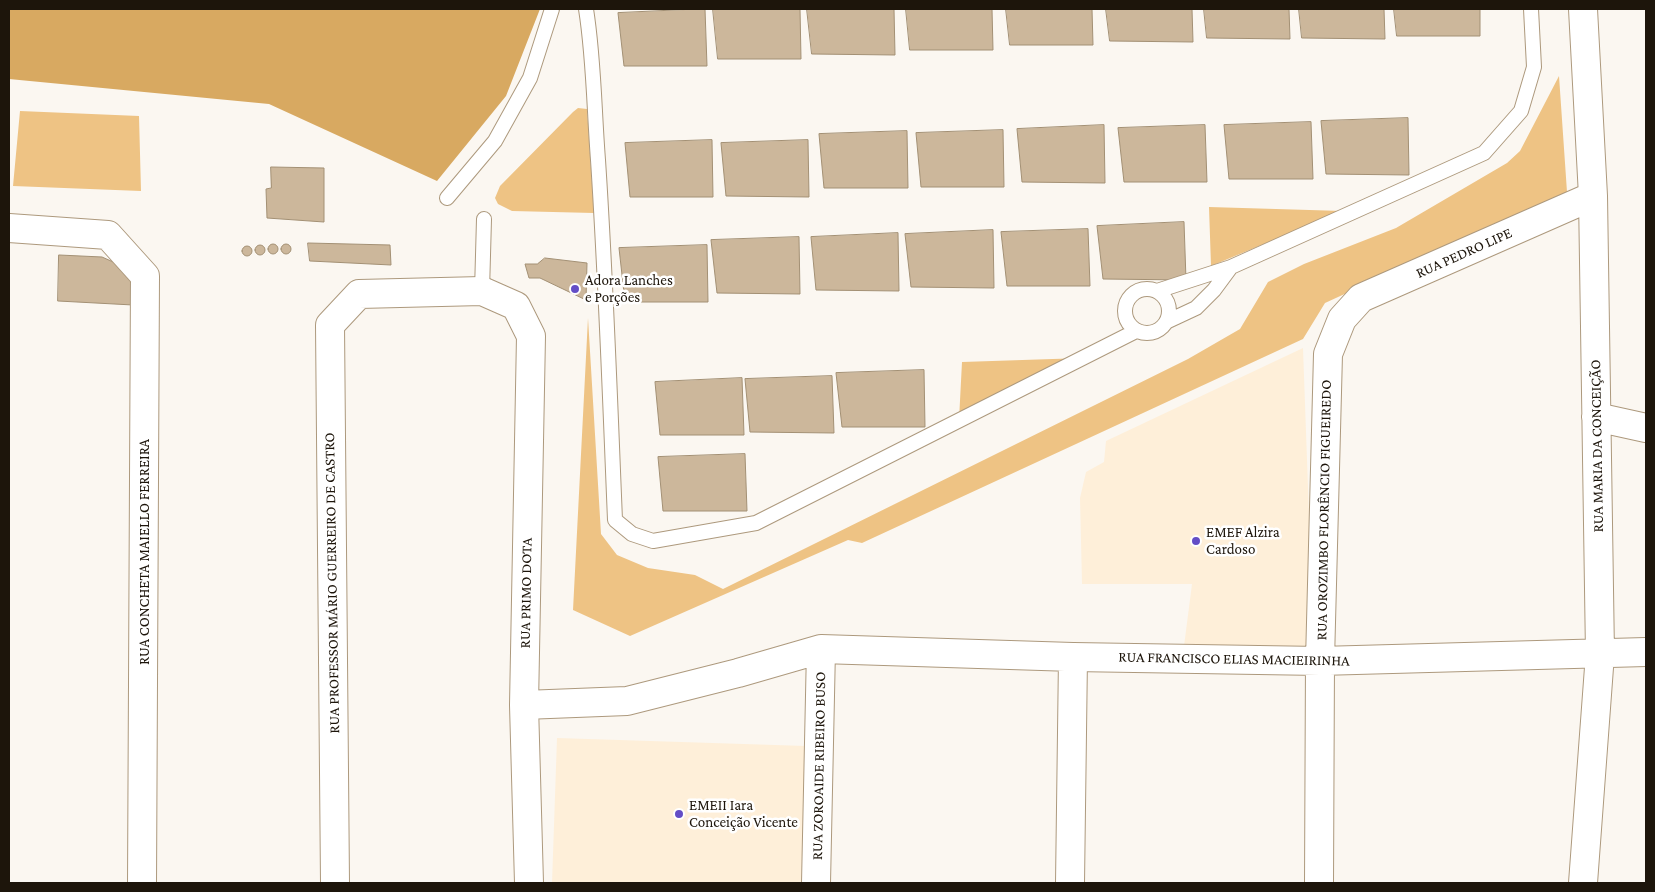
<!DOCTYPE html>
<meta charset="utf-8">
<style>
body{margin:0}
#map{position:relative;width:1655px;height:892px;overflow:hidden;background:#fbf7f1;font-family:"Crimson Pro",serif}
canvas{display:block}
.frame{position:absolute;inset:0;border:10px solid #1d150b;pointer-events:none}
</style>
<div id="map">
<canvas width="1655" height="892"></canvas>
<div class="frame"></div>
</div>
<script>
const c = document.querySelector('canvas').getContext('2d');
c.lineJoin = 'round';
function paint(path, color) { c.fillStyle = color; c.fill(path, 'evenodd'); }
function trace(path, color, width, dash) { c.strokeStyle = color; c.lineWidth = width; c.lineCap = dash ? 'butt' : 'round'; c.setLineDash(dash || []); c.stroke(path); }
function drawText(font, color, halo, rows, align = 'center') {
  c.font = font + ' "Crimson Pro",serif'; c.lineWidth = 5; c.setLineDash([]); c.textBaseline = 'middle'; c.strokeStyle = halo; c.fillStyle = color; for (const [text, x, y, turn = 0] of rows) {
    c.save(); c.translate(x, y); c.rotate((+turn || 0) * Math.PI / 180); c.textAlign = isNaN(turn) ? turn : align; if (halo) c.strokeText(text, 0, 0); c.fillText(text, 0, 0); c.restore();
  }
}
paint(new Path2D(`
 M1303,348L1314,655L1183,654L1192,584H1082L1080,498L1086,472L1104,462L1106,441Z
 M557,738L806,746L801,883H552Z`), '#feefd9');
paint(new Path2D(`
 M1559,76L1567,192L1325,303L1303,339L862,543L848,540L630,636L573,610L588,318L601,534L617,555L648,568L695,575L723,589L1188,359L1240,329L1268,282L1304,264L1396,228L1507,163L1520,151Z
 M578,108L587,109L594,213L512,211L498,204L495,198L500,186L573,112Z
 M20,111L139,116L141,191L13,186Z
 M1209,207L1343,211L1211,266Z
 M1083,358L959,420L962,362Z`), '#eec384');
paint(new Path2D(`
 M9,9H540L506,96L437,181L269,104L9,79Z`), '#d8a961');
const building = new Path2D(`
 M705,9L707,66H624L618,13Z
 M713,9H800L801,59H718Z
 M807,9H894L895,55L812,54Z
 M906,9H992L993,50H910Z
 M1006,9H1092L1093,45H1010Z
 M1106,9H1192L1193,42L1110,41Z
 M1204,9H1289L1290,39L1207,38Z
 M1299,9H1384L1385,39L1302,38Z
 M1394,9H1480V36H1397Z
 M1408,118L1409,175L1326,174L1321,121Z
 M1311,122L1313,179H1229L1224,125Z
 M1104,125L1105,183L1022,182L1017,129Z
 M1205,125L1207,182H1124L1118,128Z
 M1003,130L1004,187H921L916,133Z
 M907,131L908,188H824L819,134Z
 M712,140L713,197H630L625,143Z
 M808,140L809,197L726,196L721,143Z
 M271,167L324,168V222L267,218L266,189L271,188Z
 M1184,222L1186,280L1103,279L1097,226Z
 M1088,229L1090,286H1007L1001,232Z
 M993,230L994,288L911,287L905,234Z
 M898,233L899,291L816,290L811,237Z
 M799,237L800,294L717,293L711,240Z
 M308,243L390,245L391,265L310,261Z
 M268 249a5 5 0 1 1 10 0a5 5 0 1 1-10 0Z
 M281 249a5 5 0 1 1 10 0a5 5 0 1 1-10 0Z
 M255 250a5 5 0 1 1 10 0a5 5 0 1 1-10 0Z
 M707,245L708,302H625L619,248Z
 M242 251a5 5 0 1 1 10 0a5 5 0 1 1-10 0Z
 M59,255L102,257L120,265L132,276L133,305L58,301Z
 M545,258L587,263L586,300L540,278H529L525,264H537Z
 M924,370L925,427H842L836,373Z
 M832,376L834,433L750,432L745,379Z
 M742,378L744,435H660L655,382Z
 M745,454L747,511H663L658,457Z`);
paint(building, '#ccb79b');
trace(building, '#a39074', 1);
const lane = new Path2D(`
 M586,9C594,59 594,109 598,160C606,280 610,400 615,520L632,534L653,541L756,523L1136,331
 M447,198L495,141L530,78L552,9
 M1125 311a22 22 0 1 1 44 0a22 22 0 1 1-44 0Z
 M482,291L484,219
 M1157,291L1231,267L1484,153L1521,111L1534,67L1531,9
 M1166,322L1196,308L1214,290L1231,267`);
const street = new Path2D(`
 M1583,9L1593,196L1600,654L1583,883
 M9,228L108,235L145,276L142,883
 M1596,417L1646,428
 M524,705L627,701L738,673L821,649L1073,657L1320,661L1646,652
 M335,883L330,325L359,294L482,291L516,306L531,336L524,705L529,883
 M816,883L821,649
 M1070,883L1073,657
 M1319,883L1320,661L1328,354L1342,319L1361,298L1593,196`);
trace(lane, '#ad997d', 16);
trace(street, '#ad997d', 30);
trace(lane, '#fff', 14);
trace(street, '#fff', 28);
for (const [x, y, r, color] of [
 [575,289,5,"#634dc6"],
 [1196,541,5,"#634dc6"],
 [679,814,5,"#634dc6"]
]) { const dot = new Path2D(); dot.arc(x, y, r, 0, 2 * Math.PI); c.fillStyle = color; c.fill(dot); trace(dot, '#fff', 2); }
drawText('15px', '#1d150b', '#fff', [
 ["RUA PEDRO LIPE",1464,253,-24],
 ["RUA MARIA DA CONCEIÇÃO",1597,446,-91],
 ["RUA OROZIMBO FLORÊNCIO FIGUEIREDO",1324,510,-89],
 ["RUA CONCHETA MAIELLO FERREIRA",144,552,-90],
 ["RUA PROFESSOR MÁRIO GUERREIRO DE CASTRO",332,583,-91],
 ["RUA PRIMO DOTA",526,593,-89],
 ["RUA FRANCISCO ELIAS MACIEIRINHA",1234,659,1],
 ["RUA ZOROAIDE RIBEIRO BUSO",819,766,-89]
]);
drawText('15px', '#1d150b', '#fff', [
 ["Adora Lanches",585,280],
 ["e Porções",585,297],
 ["EMEF Alzira",1206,532],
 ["Cardoso",1206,549],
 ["EMEII Iara",689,805],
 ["Conceição Vicente",689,822]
], 'left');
</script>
